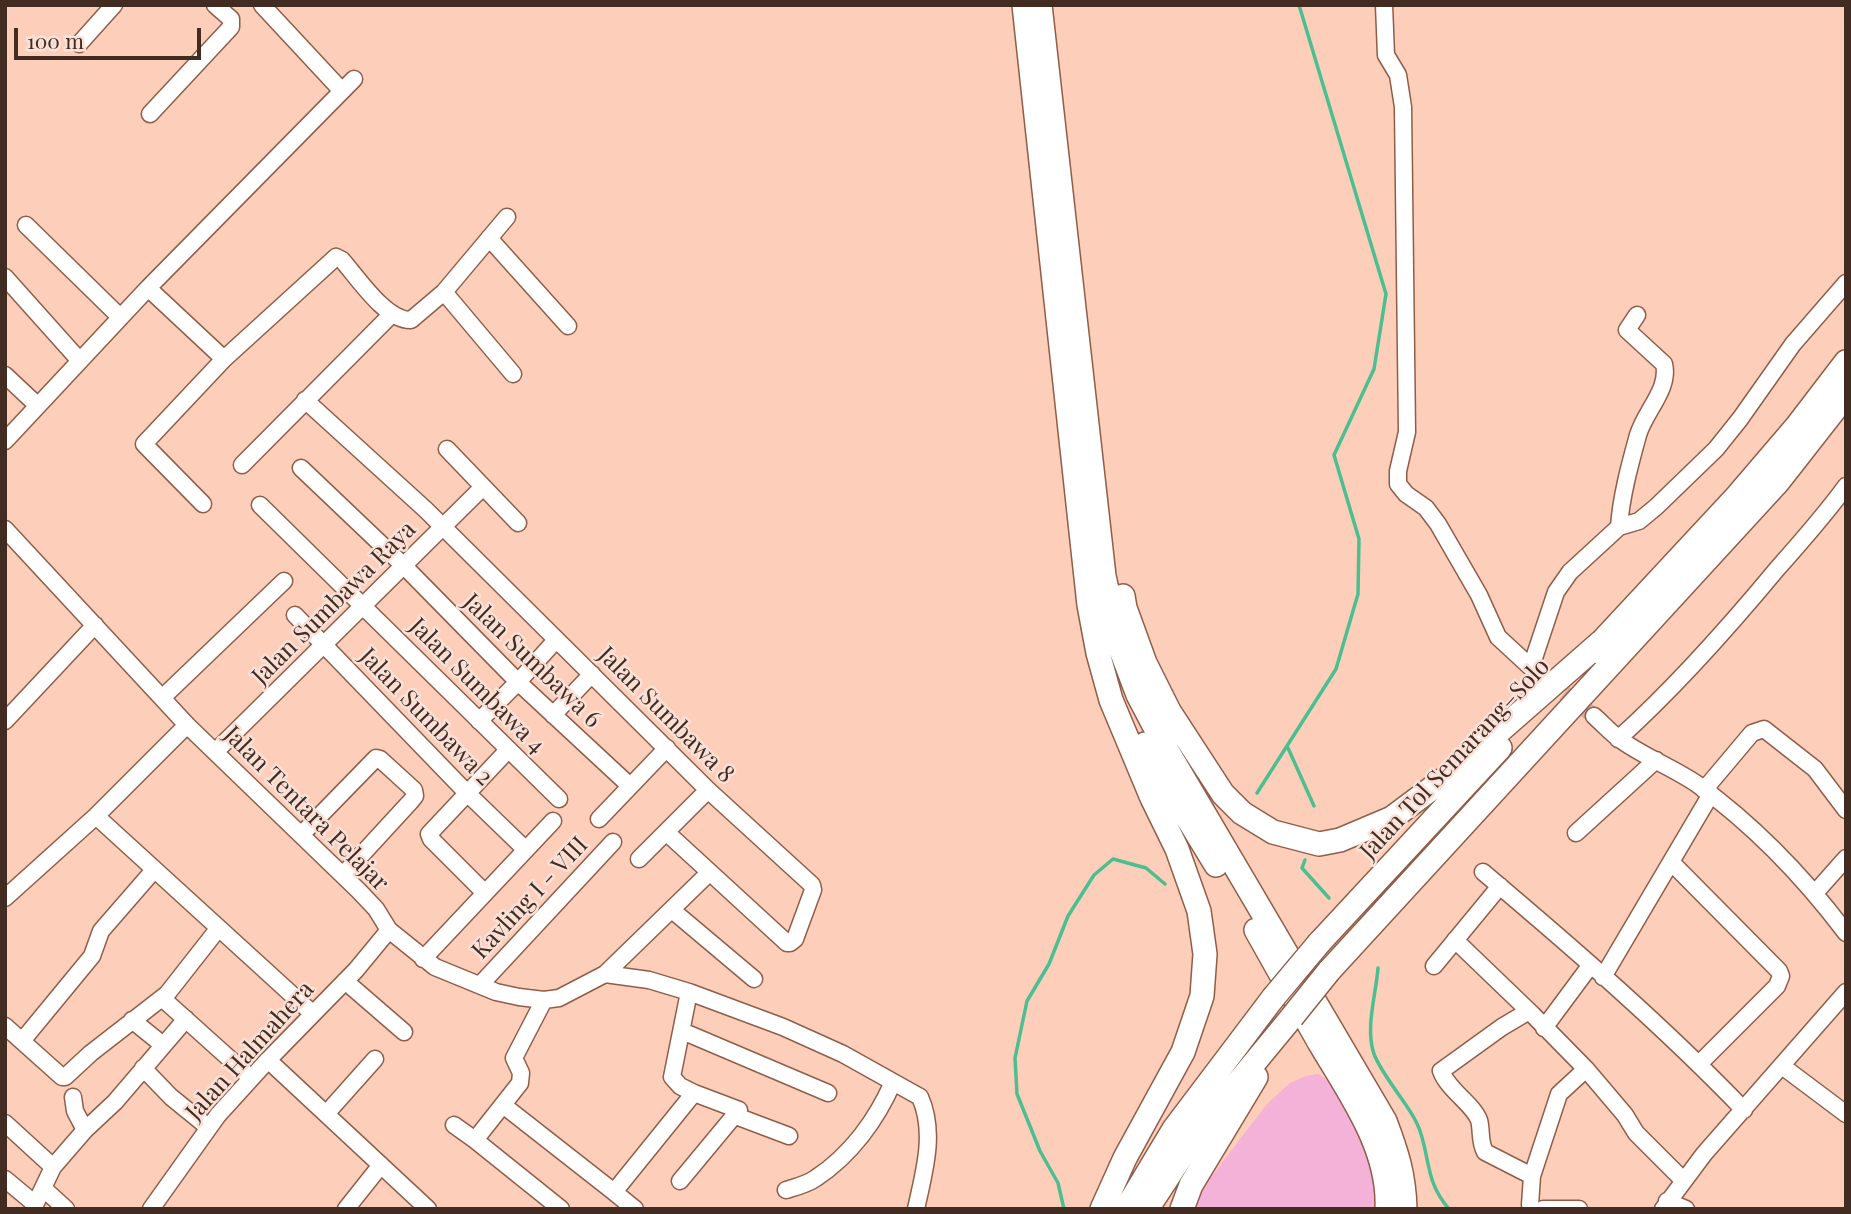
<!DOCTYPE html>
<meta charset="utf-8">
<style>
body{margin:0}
#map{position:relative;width:1851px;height:1214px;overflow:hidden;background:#fdceba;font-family:"Playfair Display",serif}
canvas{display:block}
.frame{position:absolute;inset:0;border:7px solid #422c22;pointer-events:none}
.scale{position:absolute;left:14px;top:28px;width:187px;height:32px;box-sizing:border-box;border:4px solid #422c22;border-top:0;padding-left:9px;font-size:21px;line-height:24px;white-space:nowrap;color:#422c22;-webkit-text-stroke:5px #f9e1d7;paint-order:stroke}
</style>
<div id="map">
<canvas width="1851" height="1214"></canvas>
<div class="frame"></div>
<div class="scale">100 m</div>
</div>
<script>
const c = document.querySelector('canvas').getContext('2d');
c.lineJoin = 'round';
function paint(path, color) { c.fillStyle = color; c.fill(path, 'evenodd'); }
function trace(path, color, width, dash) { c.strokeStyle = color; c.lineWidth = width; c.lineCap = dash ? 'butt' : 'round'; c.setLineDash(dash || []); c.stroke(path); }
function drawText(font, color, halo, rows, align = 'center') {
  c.font = font + ' "Playfair Display",serif'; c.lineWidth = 5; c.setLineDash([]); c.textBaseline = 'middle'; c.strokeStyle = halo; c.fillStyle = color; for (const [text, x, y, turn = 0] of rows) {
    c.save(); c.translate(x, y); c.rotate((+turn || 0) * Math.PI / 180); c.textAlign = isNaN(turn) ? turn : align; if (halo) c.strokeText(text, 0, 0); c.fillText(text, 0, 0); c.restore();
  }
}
paint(new Path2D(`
 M1318,1074C1339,1083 1348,1116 1363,1133L1382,1209H1197L1199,1196L1204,1186L1267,1104L1290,1083L1306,1076Z`), '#f5b2d8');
trace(new Path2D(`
 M1288,748L1314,806
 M1257,793L1336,669L1358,594L1359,539L1334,455L1374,369L1386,294L1299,5
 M1305,860L1302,868L1329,898
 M1378,968C1376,995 1365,1028 1374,1054C1384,1080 1414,1109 1421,1134C1430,1163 1427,1184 1449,1209
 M1064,1209L1058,1183L1040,1151L1017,1094L1015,1058L1027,1001L1049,964L1068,916L1094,875L1113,859L1146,868L1165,884`), '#4cbf91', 3.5);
trace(new Path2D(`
 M1545,679L1594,716`), '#d8ae9c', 16, [16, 8]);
const minor = new Path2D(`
 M262,5L342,91
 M1384,5L1386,55L1398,75L1403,107L1407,432L1398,471V484L1406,494L1426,508L1438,524L1479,595L1498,637L1537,673
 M79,44L114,5
 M150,114L231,27V19L215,5
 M26,225L120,317
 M489,238L568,326
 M5,277L80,361
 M148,288L354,79
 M444,292L513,374
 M5,375L38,406
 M305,400L426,510L708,790L812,885L813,890L795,939L790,943H787L666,832
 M5,441L148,288L224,359L336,257L342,260C358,278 386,321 411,320L444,292L507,217
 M447,449L518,523
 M242,465L391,315
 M301,468L404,566L518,682L630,786
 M203,504L144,444L224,359
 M260,505L559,799
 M1619,527C1621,497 1630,464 1638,435C1645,411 1670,389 1664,364L1627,330L1637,315
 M5,529L187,725L359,891L376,909L389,930L435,967L496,992L519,997L544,1000L559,998L605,974L710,872
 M295,615L467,793L526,850
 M1531,667L1556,592L1570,572L1619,527L1639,521L1656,507L1716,449L1740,419L1793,344L1846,283
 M163,697L284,581
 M553,715L592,674
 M1594,716C1602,723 1609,731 1618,738C1642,756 1672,767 1697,784C1755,826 1803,876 1846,933
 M5,721L95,625
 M479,721L518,682L556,640
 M1618,739C1676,687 1728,628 1777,569C1801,542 1825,515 1846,486
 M216,751L483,487
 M1704,790L1752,733L1764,729L1815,769L1846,810
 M96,816L312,1013
 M599,819L667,748
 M1576,833L1656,760
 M301,835L376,758L380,759L414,790L415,796L411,801L343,875
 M639,859L708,790
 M1672,863L1779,971L1781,976L1777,986L1699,1064
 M1483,872C1573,948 1662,1025 1744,1110
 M485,893L431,839L429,834L508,750
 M1815,893L1846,858
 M5,898L96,816L187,725
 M672,910L754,979
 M1455,940L1532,1014L1586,1069L1625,1115L1636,1133L1683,1180
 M423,959L553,821
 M1434,966L1500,886
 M605,974L649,980L689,992L783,1027L843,1054L920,1097C936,1133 924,1172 916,1209
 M1603,977L1711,794
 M345,981L404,1032
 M480,985L613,842
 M162,998L251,1078
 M544,1000L514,1058L521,1073L520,1083L475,1140L561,1209
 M1529,1011L1502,1027L1441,1071C1448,1090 1473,1104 1479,1120C1482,1130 1479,1141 1485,1152L1532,1176
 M132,1020L163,1045
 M5,1026L62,1077H65L91,1053L167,994L218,929
 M1544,1028L1590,966
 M682,1031L828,1093
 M22,1041L92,956L101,931L154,870
 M268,1060L428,1209
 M1782,1066L1846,1114
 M143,1068L171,1097L208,1127
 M73,1097L75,1111L85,1130
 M503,1105L614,1192L694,1093L680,1086L672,1077L689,992
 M326,1114L375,1059
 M736,1116L789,1136
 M5,1123L53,1167
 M454,1125L475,1140
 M5,1179L35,1204
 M680,1181L739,1110L694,1093
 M43,1188L66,1209
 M786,1190C796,1187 808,1184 816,1178C851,1155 877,1119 893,1082
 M614,1192L635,1209
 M1667,1201L1686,1209
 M33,1209L53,1167L85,1130L115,1102L186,1019
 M151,1209L218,1115L268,1060L356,970L389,930
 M346,1209L381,1165
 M1533,1209L1530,1205L1532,1176L1559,1094L1586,1069
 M1543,1209H1579
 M1663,1209L1704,1154L1846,992`);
const highway = new Path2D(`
 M1024,5L1089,605L1098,653L1111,700L1152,798L1177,849L1199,911L1205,954L1202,996L1183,1052L1125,1158L1102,1209
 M1040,5L1104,576L1119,645L1138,695L1168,752L1385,1121C1397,1153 1404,1174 1405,1209
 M1123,596L1125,608L1145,663L1169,711L1223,794L1242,813L1273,832L1319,844L1340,840L1392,818L1447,777L1601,642
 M1592,652L1738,495L1797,426L1846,362
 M1145,744L1157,768L1216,865
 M1256,930C1277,968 1298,1005 1319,1042C1349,1093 1390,1148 1387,1209
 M1319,943L1500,748
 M1329,971L1778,482L1846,395
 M1126,1209L1174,1129L1273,998
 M1147,1209L1198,1131L1292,1017
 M1182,1209L1191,1185L1256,1077`);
trace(minor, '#905d48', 19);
trace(highway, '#905d48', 26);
trace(minor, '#fff', 16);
trace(highway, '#fff', 23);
const highwayBridge = new Path2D(`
 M1273,998L1319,943
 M1292,1017L1329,971`);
trace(highwayBridge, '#905d48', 26, []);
trace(highwayBridge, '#fff', 23);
drawText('24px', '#422c22', '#f9e1d7', [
 ["Jalan Sumbawa Raya",334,603,-45],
 ["Jalan Sumbawa 6",532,661,44],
 ["Jalan Sumbawa 4",477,686,45],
 ["Jalan Sumbawa 8",666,715,45],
 ["Jalan Sumbawa 2",426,717,46],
 ["Jalan Tol Semarang–Solo",1455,759,-47],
 ["Jalan Tentara Pelajar",306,809,45],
 ["Kavling I - VIII",530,898,-47],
 ["Jalan Halmahera",250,1051,-48]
]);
</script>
